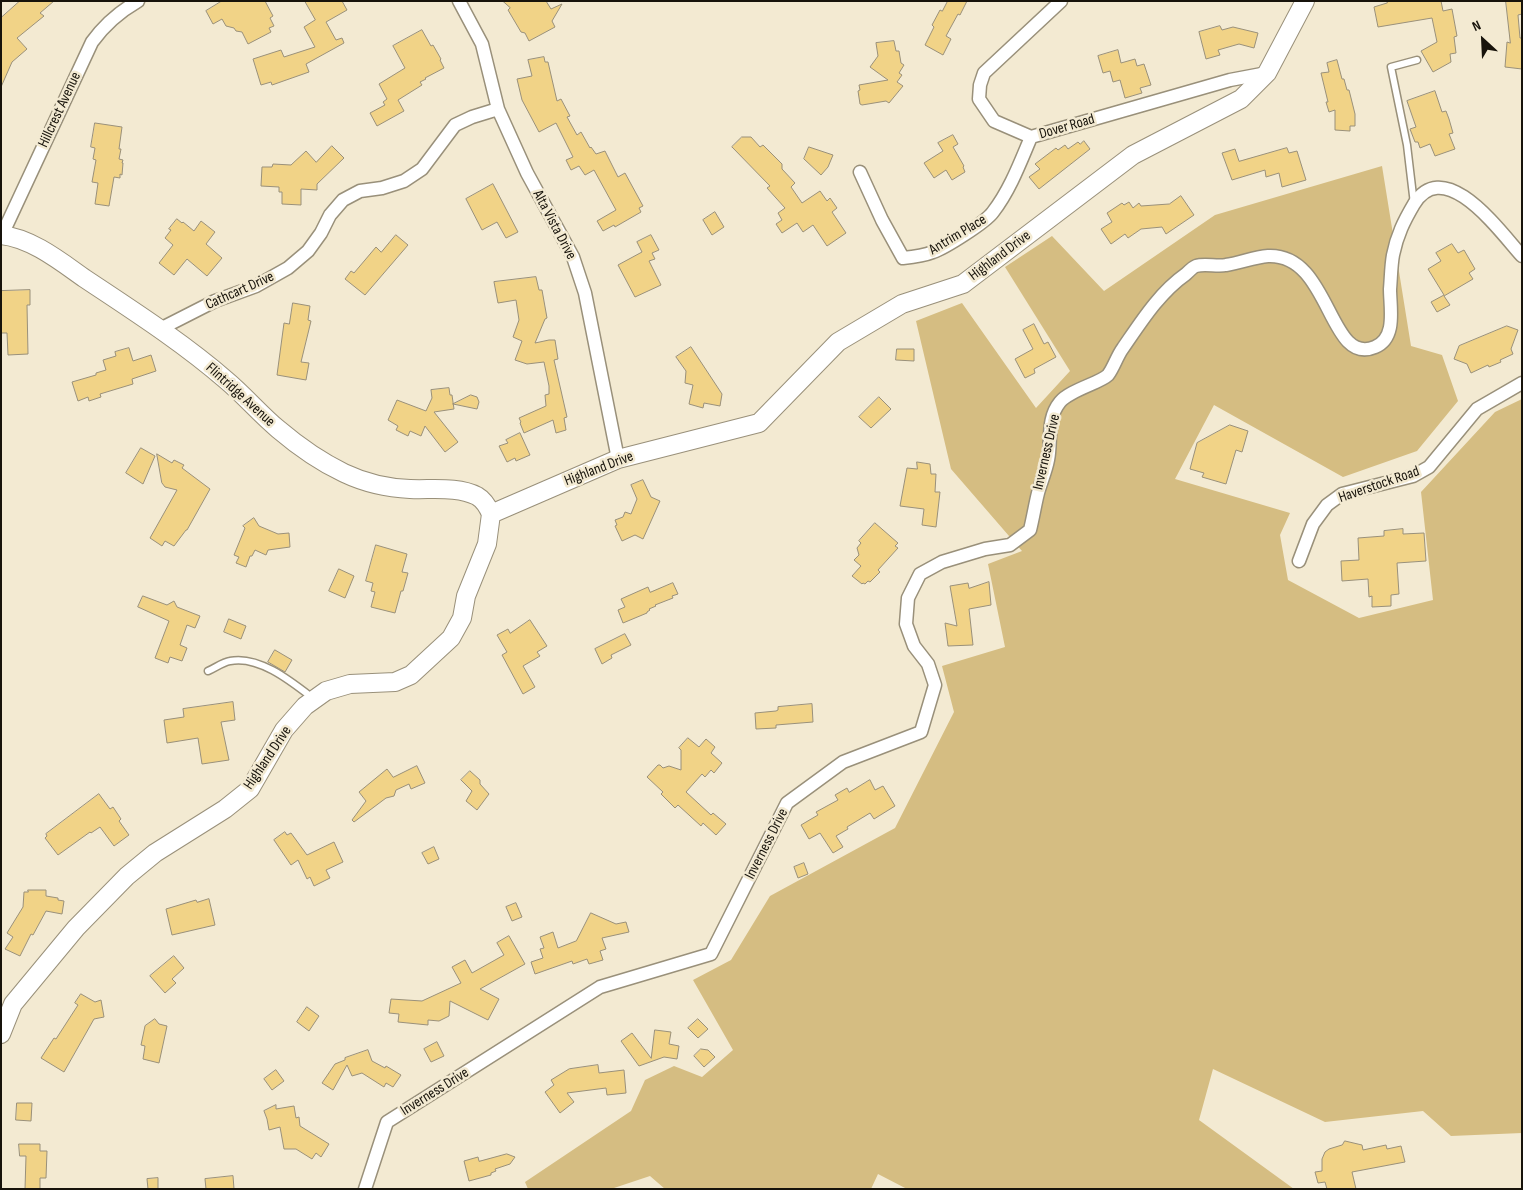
<!DOCTYPE html>
<style>
body{margin:0}
#map{position:relative;width:1523px;height:1190px;overflow:hidden;background:#f3ead2;font-family:"Sofia Sans Condensed",sans-serif}
canvas{display:block}
.frame{position:absolute;inset:0;border:2px solid #17130b;pointer-events:none}
.north{position:absolute;left:1458px;top:15px;width:50px;height:50px;-webkit-text-stroke:4px #f3ead2;paint-order:stroke;rotate:335deg;font-size:14px;font-weight:700;line-height:20px;text-align:center;color:#17130b}
.north::after{content:'';display:block;margin:auto;width:18px;height:22px;background:#17130b;clip-path:polygon(50% 0,100% 100%,50% 72%,0 100%)}
</style>
<div id="map">
<canvas width="1523" height="1190"></canvas>
<div class="frame"></div>
<div class="north">N</div>
</div>
<script>
const c = document.querySelector('canvas').getContext('2d');
c.lineJoin = 'round';
function paint(path, color) { c.fillStyle = color; c.fill(path, 'evenodd'); }
function trace(path, color, width, dash) { c.strokeStyle = color; c.lineWidth = width; c.lineCap = dash ? 'butt' : 'round'; c.setLineDash(dash || []); c.stroke(path); }
function drawText(font, color, halo, rows, align = 'center') {
  c.font = font + ' "Sofia Sans Condensed",sans-serif'; c.lineWidth = 5; c.setLineDash([]); c.textBaseline = 'middle'; c.strokeStyle = halo; c.fillStyle = color; for (const [text, x, y, turn = 0] of rows) {
    c.save(); c.translate(x, y); c.rotate((+turn || 0) * Math.PI / 180); c.textAlign = isNaN(turn) ? turn : align; if (halo) c.strokeText(text, 0, 0); c.fillText(text, 0, 0); c.restore();
  }
}
paint(new Path2D(`
 M1382,166L1411,346L1442,355L1458,401L1417,451L1343,477L1214,405L1175,479L1290,513L1280,535L1288,580L1359,618L1433,600L1421,492L1495,412L1522,399V1133L1451,1136L1423,1111L1325,1122L1213,1069L1199,1120L1294,1189H907L878,1174L871,1189H665L650,1176L611,1189H528L525,1182L631,1111L645,1080L674,1066L702,1077L733,1050L693,980L731,960L770,896L895,828L954,712L942,666L1005,647L988,564L1022,551L951,469L916,321L962,303L1036,408L1070,371L1005,267L1052,236L1104,291L1215,215Z`), '#d5bd82');
const building = new Path2D(`
 M20,1H54L40,13L44,16L17,38L27,49L12,62L1,87V18Z
 M222,1H265L273,16L270,18L274,26L269,28L271,32L248,44L242,32L236,31L234,28L226,26L222,19L213,24L206,11Z
 M305,1H342L347,10L326,22L336,40L342,38L344,43L306,64L309,72L272,85L271,82L261,85L253,59L281,50L284,57L315,47L304,27L315,20Z
 M503,1H546L551,9L562,4L552,21L555,27L529,41L525,33L521,32L508,10L510,8Z
 M948,1H967L960,15L958,14L946,36L951,39L943,55L925,45L934,27L932,25L940,10L942,11Z
 M1387,1H1441L1443,11L1452,9L1457,36L1454,37L1456,53L1450,54L1451,62L1433,72L1421,51L1437,42L1432,18L1378,27L1374,7L1387,3Z
 M1506,1H1522V14L1518,15L1520,38H1522V69L1505,67L1507,42L1510,43Z
 M1220,26L1222,30L1233,27L1258,33L1254,48L1239,44L1218,50L1220,55L1206,59L1199,32Z
 M422,30L431,46L433,45L441,59L440,60L444,68L425,78L426,79L420,82L422,85L398,100L404,111L377,126L370,113L385,105L383,102L387,99L379,84L405,68L393,46Z
 M894,41L896,51H899L901,63L904,65L899,73L902,75L897,82L903,86L889,103L886,101L862,105L860,104L858,91L860,90L859,85L888,80L870,67L878,56L876,43Z
 M1118,50L1121,63L1135,59L1137,66L1144,64L1151,85L1140,88L1142,93L1125,98L1120,80L1113,82L1110,71L1103,73L1098,56Z
 M544,57L545,62H548L557,101L561,99L570,116L567,117L577,135L581,132L590,148L591,147L596,154L605,151L618,177L625,173L643,206L639,208L641,212L615,227L614,225L603,231L597,221L616,210L594,170L585,175L579,166L571,170L566,160L573,157L556,123L539,132L522,100L517,79L532,76L528,60Z
 M1337,60L1342,79H1344L1347,90H1349L1355,114V126H1350V131L1335,130V110L1329,112L1326,102H1328L1321,73L1329,72L1327,63Z
 M1435,91L1442,112L1446,111L1449,119L1453,133L1449,134L1455,149L1435,156L1430,144L1420,148L1418,142H1415L1410,129L1416,127L1407,101Z
 M95,123L122,127L119,149H121L119,159L123,160L122,163H123L122,175L120,174V178L114,177L109,206L95,204L98,183L92,182L96,160L93,159L95,148L91,147Z
 M953,135L958,144L953,147L964,166L963,167L965,172L952,180L946,170L934,178L924,163L943,151L938,143Z
 M742,137H751L760,147L763,145L782,164V169L795,183L791,187L802,203L820,191L827,201L830,198L837,208L832,212L846,233L827,246L813,225L803,232L797,223L782,233L776,224L782,220L778,213L785,208L767,188L770,186L732,147Z
 M1084,141L1090,149L1039,189L1029,177L1040,169L1035,164L1056,148L1058,150L1065,145L1068,149L1078,142L1080,144Z
 M332,146L344,158L317,184V190L301,189V205L282,204V192H279V187L261,186L262,167H272L273,164L291,165L306,151L316,162Z
 M809,147L833,155L828,167L821,175L804,159Z
 M1287,148L1289,153L1297,151L1306,180L1282,187L1279,173L1266,177L1265,170L1232,180L1222,153L1235,149L1239,161Z
 M493,184L518,232L506,238L497,222L482,230L466,199Z
 M1181,196L1194,215L1166,234L1162,227L1141,229L1128,238L1125,234L1111,244L1101,229L1112,222L1107,213L1122,203L1124,205L1129,202L1133,208L1139,203L1141,206L1169,204Z
 M715,212L724,227L712,235L703,220Z
 M177,219L182,223L183,222L194,231L201,221L215,232L206,244L222,258L207,276L187,259L174,275L159,263L173,245L165,238L171,230L169,229Z
 M396,235L408,245L365,295L345,279L351,271L354,273L376,247L381,252Z
 M651,235L659,250L652,253L655,259L649,261L661,285L635,297L618,265L642,252L637,242Z
 M1452,244L1458,253L1464,250L1475,269L1469,273L1473,279L1444,296L1450,305L1437,312L1431,302L1444,295L1428,269L1441,261L1436,253Z
 M536,277L539,290H542L547,318L545,319L535,343L549,340H555L558,359L554,360L567,417L564,418L566,430L556,433L553,420L524,433L520,423L521,422L519,418L546,406L545,395L549,394V386L544,362L527,364L515,360L522,341L513,337L519,320L516,300L498,303L494,282Z
 M30,290V305H27L28,354L8,355L7,333H1V291Z
 M293,303L310,306L308,320L311,321L301,362L309,363L306,380L277,375L284,323L289,324Z
 M1034,324L1044,344L1048,342L1056,357L1034,369L1035,373L1025,378L1015,359L1033,349L1023,330Z
 M1507,326L1518,330L1511,349L1513,354L1500,360L1501,362L1489,367L1488,365L1471,373L1467,364L1454,359L1459,346Z
 M691,347L722,394L720,406L704,403L703,408L689,404L693,385L685,383L686,371L676,357Z
 M129,348L133,361L151,355L156,371L132,379L133,384L100,394L101,397L89,401L88,397L78,401L72,382L96,375V373L106,370L103,360L116,356L115,352Z
 M897,349H914V361L896,360Z
 M449,388L450,395H452L454,409L434,412L458,442L445,452L425,426L421,436L410,431L408,436L396,430L398,426L388,420L397,400L426,411L432,398L431,390Z
 M471,395L477,397L479,402L477,409L453,404Z
 M879,397L891,409L871,428L859,417Z
 M1230,425L1248,431L1242,452L1236,450L1226,484L1202,477L1204,473L1190,469L1197,443Z
 M520,433L530,455L516,461L515,458L507,462L499,446L508,443L506,440Z
 M141,448L155,456L143,484L126,473Z
 M157,454L172,463L174,460L184,465L182,468L210,489L187,530H186L174,546L165,541L162,546L150,538L177,490L165,487L162,483Z
 M917,462L930,464L931,474H936L935,492H940L936,527L922,525L924,509L900,506L907,468L917,469Z
 M643,480L651,497L660,501L643,539L635,535L622,541L615,526L617,525L615,520L623,517L625,512L631,514L637,499L631,485Z
 M254,518L259,526L278,534L289,533L290,547L268,550L266,555L255,550L252,556H250L246,567L236,563L239,557L234,555L245,528L243,526Z
 M875,523L898,543L895,546L898,548L878,570L880,572L870,582L868,581L865,584L863,583L862,584L852,576L861,566L854,560L859,555L857,548L861,543L859,541Z
 M1403,529V534L1424,533L1426,561L1397,563L1399,594L1391,595V606L1372,607V596L1369,597L1368,579L1342,581L1341,561L1359,560L1358,538L1384,536V531Z
 M376,545L407,554L402,572L408,573L403,591H401L395,613L371,607L375,592L371,591L373,583L366,581Z
 M339,569L354,576L345,598L329,591Z
 M989,582L991,605L969,609L973,645L948,646L945,623L957,626L950,586L968,583L969,588Z
 M673,583L678,594L672,596L673,598L655,605L656,606L649,609L650,610L647,612V613L623,623L618,610L625,607L621,599L648,587L650,592Z
 M143,596L167,605L174,601L177,607L200,616L195,628L187,625L180,645L187,648L182,661L170,657L168,663L155,658L169,621L138,607Z
 M229,619L246,626L241,639L224,632Z
 M530,620L547,646L537,652L540,656L523,666L535,687L523,694L502,655L507,652L497,635L508,629L510,633Z
 M625,634L631,645L611,655L612,658L602,664L595,649Z
 M275,650L292,660L285,672L268,662Z
 M233,702L235,720L221,722L229,760L202,764L198,738L167,743L164,720L184,717L183,709Z
 M812,704L813,722L776,725V728L756,729L755,713L776,711L778,710V707Z
 M688,738L699,747L706,739L715,747L711,753L722,763L714,773L711,770L705,777L702,774L686,792L711,815L713,813L726,824L716,835L703,823L701,826L678,805L675,808L661,794L663,792L647,777L658,765H660L663,768L669,766L681,770V750L679,748Z
 M417,766L425,783L411,789L409,784L396,790L394,796L386,798L354,822L352,820L366,801L359,792L387,769L393,777Z
 M470,771L480,780V784L489,794L477,810L466,801L472,791L461,780Z
 M870,780L875,790L883,786L895,806L874,819L870,813L847,827L848,829L836,836L843,847L833,853L820,833L809,839L801,825L818,815L816,812L838,800L835,795L847,788L849,792Z
 M99,794L110,809L113,807L121,819L119,821L129,835L114,846L100,827L91,833L90,832L58,855L45,838L47,836L46,834Z
 M285,832L287,835L291,833L307,855L334,842L343,862L326,870L330,878L314,886L310,877L307,879L298,860L291,865L274,840Z
 M434,847L439,859L428,864L422,853Z
 M804,863L808,874L798,878L794,867Z
 M28,890H46V896L58,898V900L64,901L62,914L46,911L33,935L31,934L20,956L5,949L13,937L7,933L23,907L24,892H28Z
 M209,899L215,925L172,935L166,909L196,900L197,902Z
 M516,903L522,917L512,921L506,907Z
 M591,913L616,924L626,922L629,932L602,938L606,949L600,951L603,960L589,964L587,959L573,964L572,961L535,974L531,962L543,958L540,949L544,948L540,937L553,932L558,948L576,941Z
 M509,936L525,964L480,989L499,999L488,1020L450,1001L449,1016L439,1021L428,1020V1025L398,1022L399,1014L389,1013L391,999L422,1001L461,983L452,967L465,960L472,973L504,955L497,943Z
 M174,956L184,968L172,979L176,983L165,993L150,976Z
 M81,994L95,1002L101,1000L104,1017L94,1019L64,1072L41,1058L54,1038L56,1039L78,1005L75,1003Z
 M307,1007L319,1016L309,1031L297,1022Z
 M155,1019L159,1024L167,1026L159,1063L143,1059L145,1046L141,1045L145,1026Z
 M698,1019L708,1029L698,1038L688,1028Z
 M655,1030L671,1032L669,1044L679,1046L677,1059L664,1057L639,1066L621,1041L632,1033L651,1058Z
 M437,1042L444,1056L431,1062L424,1049Z
 M701,1049L708,1050L715,1057L704,1067L694,1056Z
 M368,1050L372,1061L385,1068L386,1066L401,1075L393,1087L386,1083L384,1087L362,1073L352,1076L347,1065L333,1090L322,1083L335,1064L345,1060V1058Z
 M598,1065L599,1073L624,1070L626,1093L607,1095L606,1088L567,1093L574,1102L560,1113L545,1092L554,1085L551,1080L569,1069Z
 M276,1070L284,1081L272,1090L264,1079Z
 M17,1103H32L31,1121L16,1120Z
 M276,1105V1109L294,1106L296,1118L299,1117L300,1126L329,1144L321,1157L316,1153L312,1159L296,1149H284L280,1127L269,1130L267,1119L264,1111Z
 M1345,1141L1362,1145L1363,1150L1386,1145L1387,1149L1401,1146L1405,1162L1352,1172L1356,1189H1327L1325,1182L1318,1183L1315,1172L1322,1171V1159L1325,1152L1329,1149L1342,1145Z
 M19,1144H40V1151H47L46,1178H40V1189H25L26,1156H20Z
 M507,1154L515,1157L510,1164L495,1169L496,1171L491,1173V1175L469,1181L464,1161L478,1157L479,1161Z
 M233,1176L234,1189H206L205,1179Z
 M158,1178V1189H148L147,1179Z`);
paint(building, '#f1d387');
trace(building, '#99907a', 1);
const lane = new Path2D(`
 M1414,204L1407,145L1391,67L1417,60
 M208,671C215,668 223,662 230,661C259,655 292,682 314,699`);
const street = new Path2D(`
 M459,1L482,44L498,109L527,173L573,257L585,293L618,459
 M1061,1L984,73L980,85L979,99L994,121L1031,137L1230,80L1267,73
 M860,172L882,220L903,258C913,257 923,256 933,252C945,248 986,222 993,212C1010,190 1020,163 1031,137
 M2,235L92,42C105,24 119,12 138,1
 M160,329L215,301L256,286L288,268L308,251L321,233L330,215L343,200L360,191L382,188L404,181L422,169L455,125L472,117L498,109
 M1299,561L1313,524L1327,505L1342,494L1413,476L1429,467L1477,409L1522,383
 M365,1189L387,1122L600,987L711,954L787,803L843,762L921,732L935,685L928,664L914,646L906,624L908,598L920,574L942,562L985,549L1010,545L1030,530C1033,518 1035,505 1038,493C1041,482 1046,471 1048,460C1052,441 1046,419 1060,402C1070,390 1100,383 1108,375C1114,367 1117,356 1123,348C1141,322 1159,293 1186,274C1189,271 1193,267 1196,266C1205,263 1217,267 1226,265C1240,263 1254,257 1268,256C1331,253 1328,367 1375,347C1397,338 1390,308 1390,289C1391,278 1391,266 1393,255C1397,235 1404,221 1414,204C1445,154 1501,233 1522,256`);
const secondary = new Path2D(`
 M1,235C31,238 60,261 84,278C132,310 182,342 226,380C244,395 260,414 278,429C298,446 321,462 344,473C365,483 387,488 410,489C431,490 458,486 477,496C484,500 488,507 491,514
 M1,1034L13,1004L76,928L127,876L155,853L225,809L250,789L284,730L305,706L326,691L350,684L395,682L411,675L451,638L462,618L466,596L487,544L491,514L618,459L759,423L838,342L902,304L963,284L1133,155L1241,99L1267,73L1305,1`);
trace(lane, '#99907a', 9);
trace(street, '#99907a', 15);
trace(secondary, '#99907a', 20);
trace(lane, '#fff', 6);
trace(street, '#fff', 12);
trace(secondary, '#fff', 18);
drawText('15px', '#17130b', '#f3ead2', [
 ["Hillcrest Avenue",60,110,-65],
 ["Dover Road",1067,127,-16],
 ["Alta Vista Drive",554,225,62],
 ["Antrim Place",958,235,-31],
 ["Highland Drive",1000,256,-37],
 ["Cathcart Drive",240,291,-24],
 ["Flintridge Avenue",240,395,42],
 ["Inverness Drive",1047,452,-77],
 ["Highland Drive",599,469,-21],
 ["Haverstock Road",1379,485,-19],
 ["Highland Drive",268,758,-56],
 ["Inverness Drive",767,844,-63],
 ["Inverness Drive",435,1092,-32]
]);
</script>
